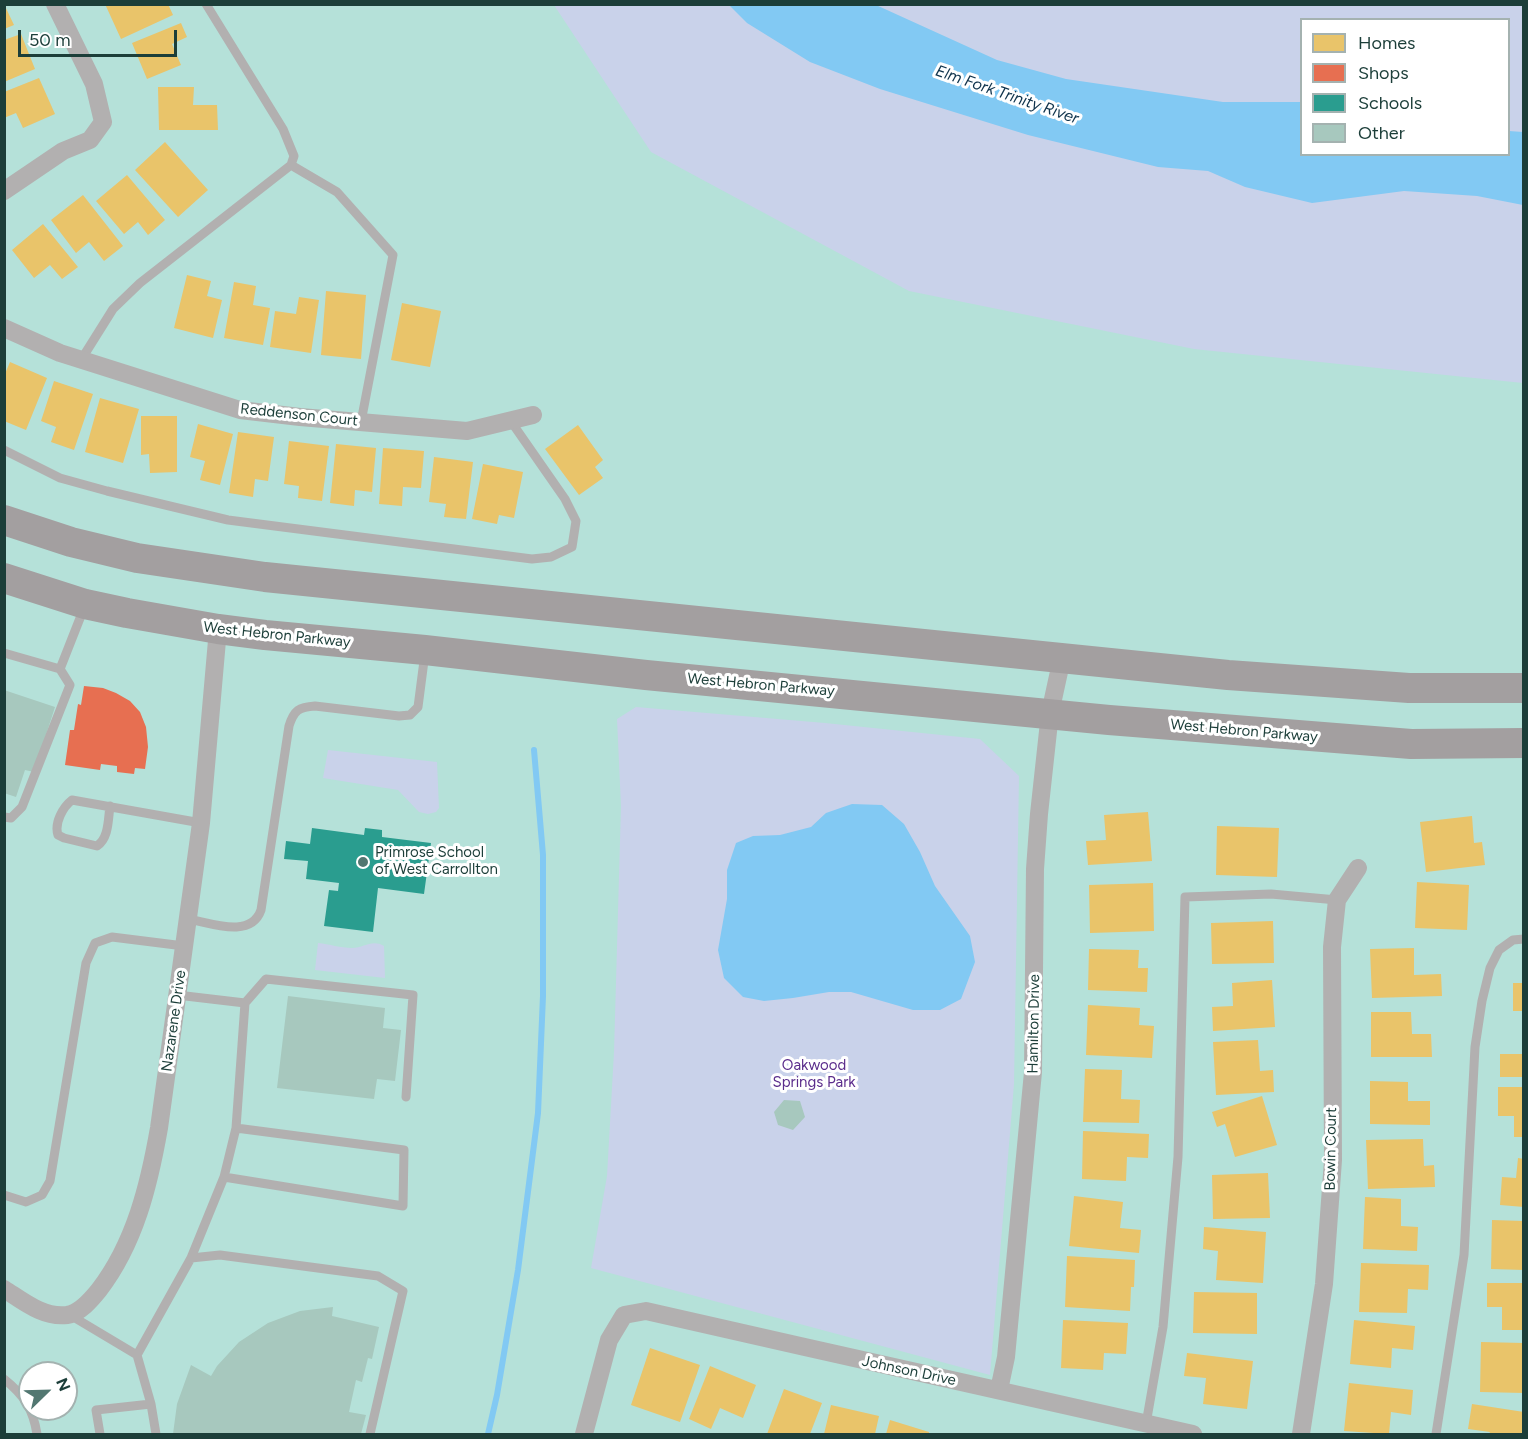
<!DOCTYPE html>
<style>
body{margin:0}
#map{position:relative;width:1528px;height:1439px;overflow:hidden;background:#b5e1d9;font-family:Figtree,sans-serif}
canvas{display:block}
.frame{position:absolute;inset:0;border:6px solid #1c3e39;pointer-events:none}
.legend{position:absolute;left:1300px;top:18px;width:210px;height:138px;box-sizing:border-box;background:#fff;border:2px solid #a4b2b0;margin:0;padding:8px 10px;list-style:none;font-size:18px;color:#1c3e39}
.legend li{display:flex;align-items:center;gap:12px;height:30px}
.legend b{width:30px;border:2px solid #a4b2b0}
.north{position:absolute;left:18px;top:1361px;width:60px;height:60px;box-sizing:border-box;background:#fff;border:2px solid #a4b2b0;border-radius:50%;rotate:67deg;font-size:16px;font-weight:700;line-height:24px;text-align:center;color:#1c3e39}
.north::after{content:'';display:block;margin:auto;width:21px;height:27px;background:#527771;clip-path:polygon(50% 0,100% 100%,50% 72%,0 100%)}
.scale{position:absolute;left:18px;top:30px;width:159px;height:27px;box-sizing:border-box;border:3px solid #1c3e39;border-top:0;padding-left:8px;font-size:18px;line-height:21px;white-space:nowrap;color:#1c3e39;-webkit-text-stroke:4px #fff;paint-order:stroke}
</style>
<div id="map">
<canvas width="1528" height="1439"></canvas>
<div class="frame"></div>
<ul class="legend">
<li><b style="height:16px;background:#e9c46a"></b>Homes</li>
<li><b style="height:16px;background:#e76f51"></b>Shops</li>
<li><b style="height:16px;background:#2a9d8f"></b>Schools</li>
<li><b style="height:16px;background:#a7c8be"></b>Other</li>
</ul>
<div class="north">N</div>
<div class="scale">50 m</div>
</div>
<script>
const c = document.querySelector('canvas').getContext('2d');
c.lineJoin = 'round';
function paint(path, color) { c.fillStyle = color; c.fill(path, 'evenodd'); }
function trace(path, color, width, dash) { c.strokeStyle = color; c.lineWidth = width; c.lineCap = dash ? 'butt' : 'round'; c.setLineDash(dash || []); c.stroke(path); }
function drawText(font, color, halo, rows, align = 'center') {
  c.font = font + ' Figtree,sans-serif'; c.lineWidth = 6; c.setLineDash([]); c.textBaseline = 'middle'; c.strokeStyle = halo; c.fillStyle = color; for (const [text, x, y, turn = 0] of rows) {
    c.save(); c.translate(x, y); c.rotate((+turn || 0) * Math.PI / 180); c.textAlign = isNaN(turn) ? turn : align; if (halo) c.strokeText(text, 0, 0); c.fillText(text, 0, 0); c.restore();
  }
}
paint(new Path2D(`
 M554,5H1523V383L1194,349L909,291L651,152ZM1302,20H1508V154H1302Z
 M636,707L825,723L980,739L1019,776L1014,1084L990,1375L591,1268L607,1176L614,1052L621,806L617,719Z
 M328,750L437,762L439,808L436,812L428,814L419,812L398,790L323,778Z
 M318,943C329,944 341,948 352,948C364,948 372,939 384,946L385,978L315,970Z`), '#c9d2ea');
paint(new Path2D(`
 M729,5H876L997,60L1066,79L1223,102H1301L1302,154H1508L1509,131L1523,132V205L1477,196L1404,191L1312,203L1245,187L1208,171L1158,167L1028,135L880,89L810,62L747,23Z
 M852,804L882,805L904,824L920,852L935,886L970,936L975,962L961,999L940,1010H913L851,992H829L793,998L764,1001L743,997L724,978L718,950L727,899V870L736,843L753,836L780,835L811,827L826,813Z`), '#82c9f3');
paint(new Path2D(`
 M4,4L14,25L4,29Z
 M105,4H168L173,15L121,39Z
 M181,23L187,37L172,44L181,65L147,79L132,43Z
 M21,34L35,69L4,82V40Z
 M39,78L55,114L23,128L16,113L4,118V92Z
 M158,87H194L193,105H217L218,130H159Z
 M165,142L208,190L178,217L135,170Z
 M127,175L165,220L148,235L138,222L124,234L96,201Z
 M83,195L123,246L104,261L89,242L76,253L51,220Z
 M43,224L78,267L62,279L50,265L34,278L12,250Z
 M187,275L211,281L207,296L222,300L213,338L174,328Z
 M234,282L256,286L253,305L270,308L263,345L224,338Z
 M326,291L366,295L361,359L321,355Z
 M299,297L319,300L311,353L270,347L275,311L296,314Z
 M402,303L441,311L430,367L391,360Z
 M10,362L47,378L26,430L4,421V376Z
 M54,381L93,394L74,450L51,442L56,427L41,421Z
 M100,398L139,409L123,463L85,452Z
 M141,416H177V472L150,473L149,454L141,455Z
 M198,424L233,434L220,485L200,480L205,461L190,457Z
 M578,425L603,460L595,467L603,478L579,495L545,449Z
 M238,432L274,437L268,481L255,479L253,497L229,493Z
 M289,441L329,446L322,501L298,498L299,486L284,484Z
 M336,444L376,448L372,492L355,490L354,506L330,503Z
 M383,448L424,451L421,488L403,487L402,506L379,504Z
 M434,457L473,462L466,519L444,517L446,504L429,502Z
 M483,464L523,472L514,518L499,515L497,524L472,519Z
 M1148,812L1152,861L1088,865L1086,841L1106,840L1104,815Z
 M1472,816L1474,843L1482,842L1485,865L1426,872L1420,822Z
 M1217,826L1279,828L1277,877L1216,875Z
 M1417,882L1469,885L1467,930L1415,928Z
 M1153,883L1154,931L1090,933L1089,885Z
 M1273,921L1274,963L1212,964L1211,923Z
 M1414,948V975L1441,974L1442,996L1372,998L1370,949Z
 M1089,949L1139,950L1138,968H1148L1147,992L1088,990Z
 M1272,980L1275,1027L1213,1031L1212,1007L1233,1006L1232,983Z
 M1513,983H1524V1011H1513Z
 M1088,1005L1140,1008L1139,1025L1154,1026L1152,1058L1086,1055Z
 M1371,1012H1411L1412,1034H1431L1432,1057H1371Z
 M1258,1040L1260,1071L1273,1070L1274,1092L1216,1095L1213,1042Z
 M1500,1054H1524V1077H1500Z
 M1085,1069L1122,1070L1121,1099L1140,1100L1139,1123L1083,1122Z
 M1370,1081L1408,1082V1101H1430V1125L1370,1124Z
 M1498,1087H1524V1137H1514V1116H1498Z
 M1262,1096L1277,1145L1235,1157L1225,1124L1217,1127L1212,1112Z
 M1083,1131L1149,1134L1148,1158L1127,1157L1126,1181L1082,1179Z
 M1423,1139L1424,1166L1434,1165L1435,1187L1368,1189L1366,1140Z
 M1518,1158L1524,1159V1207L1500,1205L1502,1177L1516,1178Z
 M1268,1173L1270,1218L1213,1219L1212,1175Z
 M1074,1196L1123,1202L1120,1228L1141,1230L1139,1253L1069,1246Z
 M1365,1197L1401,1199V1226L1418,1227L1417,1251L1363,1249Z
 M1492,1220L1524,1221V1270L1491,1269Z
 M1204,1227L1266,1232L1263,1283L1216,1280L1218,1251L1203,1249Z
 M1067,1256L1135,1260L1134,1287H1131L1130,1311L1065,1307Z
 M1361,1263L1429,1265L1428,1290L1408,1289L1407,1313L1359,1312Z
 M1487,1283H1524V1330H1502V1307H1487Z
 M1194,1292L1257,1293V1334L1193,1333Z
 M1063,1320L1128,1323L1126,1354L1104,1353L1103,1370L1061,1368Z
 M1354,1320L1415,1326L1413,1350L1392,1348L1391,1368L1350,1364Z
 M1481,1342L1524,1343V1393L1480,1392Z
 M650,1348L700,1365L680,1422L631,1405Z
 M1187,1353L1253,1361L1247,1409L1203,1404L1206,1378L1184,1376Z
 M710,1366L756,1385L743,1418L720,1408L711,1429L689,1419Z
 M1349,1383L1413,1390L1411,1415L1391,1412L1389,1434L1344,1431Z
 M784,1389L822,1403L810,1434H767Z
 M1472,1404L1524,1412V1434H1489L1490,1432L1468,1429Z
 M831,1405L879,1416L875,1434H824Z
 M890,1420L929,1432V1434H886Z`), '#e9c46a');
paint(new Path2D(`
 M84,686L103,688L116,693L130,701L140,712L146,727L148,747L145,769L135,768L134,774L117,772V766L101,764L100,770L65,765L70,730H74L78,704L81,705Z`), '#e76f51');
paint(new Path2D(`
 M312,828L364,835L365,828L382,830V837L431,843L424,894L378,888L373,932L324,926L329,890L338,891L339,883L306,879L308,861L284,859L286,841L310,844Z`), '#2a9d8f');
trace(new Path2D(`
 M488,1434L497,1395L518,1270L538,1113L543,996V855L534,750`), '#82c9f3', 6);
paint(new Path2D(`
 M4,690L55,707L34,772L25,770L16,797L4,793Z
 M288,996L385,1008L383,1028L401,1030L395,1081L377,1079L374,1099L277,1088Z
 M784,1100L800,1101L805,1117L793,1130L778,1125L774,1112Z
 M333,1307L332,1316L379,1327L372,1359L368,1358L362,1382L356,1380L349,1412L366,1415L361,1434H173L177,1404L191,1365L211,1376L217,1366L239,1342L268,1323L300,1311Z`), '#a7c8be');
trace(new Path2D(`
 M291,165L337,192L393,255L361,422
 M81,360L113,309L140,283L291,165L294,156L283,129L206,4
 M4,450L60,478L107,491L228,520L532,559L551,557L572,547L576,521L565,499L510,420
 M4,653L60,669L84,608
 M110,806C108,820 109,838 97,846L64,838L58,835C54,823 63,807 72,800L201,823
 M4,817L11,818L22,807L70,685L60,669
 M188,919C211,923 251,939 261,910L289,726C294,710 299,707 315,706L399,716L410,715L418,707L425,653
 M177,995L245,1003L236,1128L404,1150L403,1206L224,1177L236,1128
 M245,1003L266,979L413,995L406,1097
 M4,1195L26,1202L42,1195L50,1181L86,963L95,943L112,937L184,946
 M191,1258L224,1177
 M70,1315L137,1355L151,1404L96,1410L100,1434
 M137,1355L191,1258L220,1255L378,1276L403,1291L370,1434
 M4,1379C24,1395 33,1409 37,1434
 M151,1404L156,1434
 M1146,1424L1163,1327L1178,1157L1185,897L1271,894L1337,900
 M1436,1434L1464,1255L1475,1047L1482,1001L1490,968L1499,950L1513,940L1524,939`), '#b2b0b0', 9);
trace(new Path2D(`
 M4,191L63,151L90,140L103,122L94,84L55,4
 M4,328L60,353L240,410L300,417L467,431L533,415
 M4,1289C23,1301 43,1318 67,1315C80,1313 91,1300 99,1290C135,1243 149,1185 159,1128L201,823L218,629
 M999,1390L1006,1357L1033,1072L1035,869L1039,814L1050,713L1062,658
 M584,1434L609,1340L624,1315L646,1311C828,1353 1010,1392 1193,1434
 M1301,1434L1324,1284L1333,1160L1332,947L1337,900L1358,868`), '#b2b0b0', 18);
trace(new Path2D(`
 M4,520L71,542L137,558L265,577L1228,675L1409,688H1524
 M4,578L85,604L127,613L218,629L265,635L425,650L646,675L1109,720L1411,744L1524,743`), '#a39fa0', 30);
for (const [x, y, r, color] of [
 [363,862,6,"#527771"]
]) { const dot = new Path2D(); dot.arc(x, y, r, 0, 2 * Math.PI); c.fillStyle = color; c.fill(dot); trace(dot, '#fff', 2); }
drawText('15px', '#1c3e39', '#fff', [
 ["Reddenson Court",299,415,6],
 ["West Hebron Parkway",277,635,6],
 ["West Hebron Parkway",761,685,5],
 ["West Hebron Parkway",1244,731,5],
 ["Nazarene Drive",174,1021,-82],
 ["Hamilton Drive",1034,1024,-89],
 ["Bowin Court",1331,1149,-89],
 ["Johnson Drive",909,1371,12]
]);
drawText('15px', '#1c3e39', '#fff', [
 ["Primrose School",375,853],
 ["of West Carrollton",375,870]
], 'left');
drawText('15px', '#5b2d8c', '#fff', [
 ["Oakwood",814,1066],
 ["Springs Park",814,1083]
]);
drawText('italic 16px', '#0f334c', '#fff', [
 ["Elm Fork Trinity River",1007,95,19]
]);
</script>
